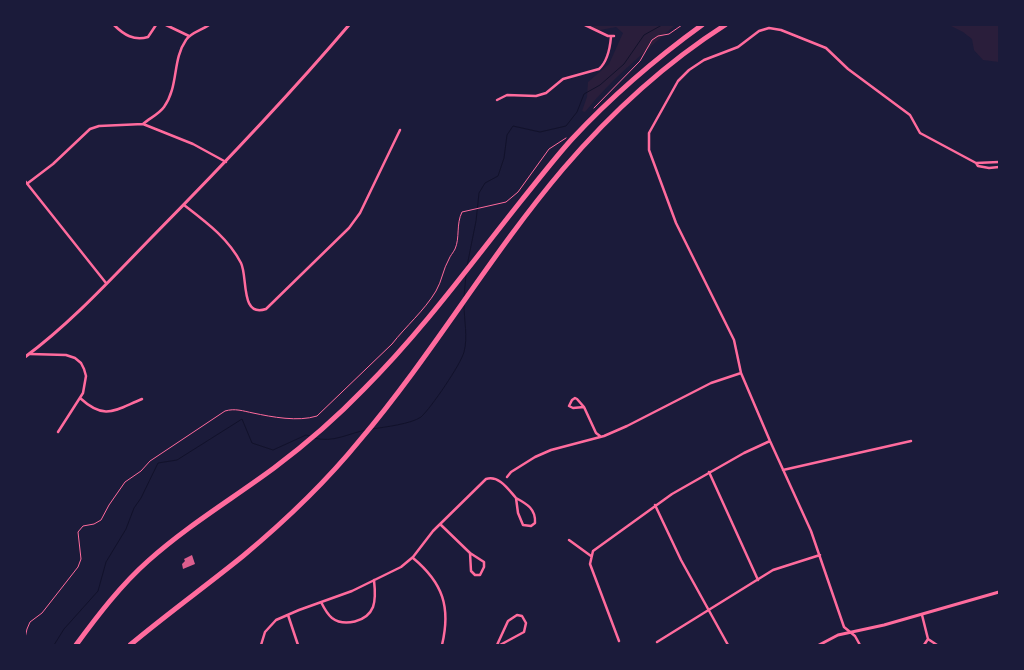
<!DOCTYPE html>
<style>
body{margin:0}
#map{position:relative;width:1024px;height:670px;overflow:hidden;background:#1b1b3a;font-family:Georgia,serif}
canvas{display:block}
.frame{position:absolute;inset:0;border:26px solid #1b1b3a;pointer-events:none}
</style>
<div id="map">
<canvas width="1024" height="670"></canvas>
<div class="frame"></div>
</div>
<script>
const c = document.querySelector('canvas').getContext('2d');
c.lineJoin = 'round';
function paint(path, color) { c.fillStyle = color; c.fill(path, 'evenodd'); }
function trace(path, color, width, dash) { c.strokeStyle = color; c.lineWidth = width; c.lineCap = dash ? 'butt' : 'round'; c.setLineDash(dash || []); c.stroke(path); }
paint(new Path2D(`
 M589,25H675C644,53 611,79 585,112L582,111L587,97L588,82L609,64L623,33L616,27L595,31Z
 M949,25H999V62L983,60L974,50L972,39L963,32Z`), '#2a1e3b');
trace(new Path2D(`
 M467,266L476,221L479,193L485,183L498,176L504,158L507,135L513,126L540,132L566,126L577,112L584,94L600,85L624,64L644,35L662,25
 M464,296L466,275
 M372,429C385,427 411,424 421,417C431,408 461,364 464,352C468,337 464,320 464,305
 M314,438C334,443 346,434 366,430
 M54,645L64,629L98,591L106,562L126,529L134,508L141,498L158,463L177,460L242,419L252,443L273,450L306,435L310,436`), '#12122b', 1);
paint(new Path2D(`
 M192,555L195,564L183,569L182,564L185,561L184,559Z`), '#dd5f8e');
trace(new Path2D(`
 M594,108L640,61L652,40L658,36L669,34L682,25
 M25,638L27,629L30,622L42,613L78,567L81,559L78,532L83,526L94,524L101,520L109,505L125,482L141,471L150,461L225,411C235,408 243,411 253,413C272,417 298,422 317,416L392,344C406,326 424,311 436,291C442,281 443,269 449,259C450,256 453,253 455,249C460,238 456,224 462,212L506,202L518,192L549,149L566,138`), '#ff6b9d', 1);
trace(new Path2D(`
 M114,25C124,35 134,41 148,37L156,25
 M166,25L189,36
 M585,25L608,36H614
 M497,100L507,95L536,96L546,93L563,79L599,69C607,62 610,48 611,37
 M143,124C150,118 159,114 164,107C179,86 172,60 186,40C190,33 202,30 209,25
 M976,163L999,162
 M25,181L106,283
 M28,183L53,164L90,129L99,126L143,124L193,144L226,162
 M184,205C206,222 228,238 241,263C248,277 240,318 266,309L349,228L360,213L400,130
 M30,354L66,355L75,358L81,363L84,369L86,376L83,393L58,432
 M80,398C105,421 115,410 142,399
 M575,398L577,399L584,407L573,408L569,406L572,400Z
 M584,407L596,433L600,436
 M783,470L911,441
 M709,472L758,580
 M507,477L511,472L535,457L551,450L604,436L627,426L711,383L741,373
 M516,498C527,504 536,509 535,523L531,526L523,525L518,513Z
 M655,505L681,560L728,645
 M440,524L470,553
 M569,540L591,556
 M470,553L484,562V567L480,575H475L471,571Z
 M413,558C443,583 451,607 442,645
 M321,602C324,608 327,614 332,618C344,627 367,622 373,607C376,599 375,589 374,580
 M288,615L298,645
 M922,615L928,639L937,645
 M619,641L590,564L593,551L672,494L744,453L770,441
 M657,642L773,570L820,555
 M261,645L265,632L276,620L299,610L352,591L401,567L413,557L433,531L486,479C499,475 508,489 516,498
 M497,645L508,621L517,615L522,616L526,623L524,632L500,645
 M860,645L855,636L844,627L811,531L770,441L741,373L734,340L676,223L649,150V133L678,81L689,70L704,60L738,47L759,31L769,28L781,30L826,48L848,69L910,115L920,133L976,163L978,166L989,168L999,167
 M924,645L928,639`), '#ff6b9d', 2.5);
trace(new Path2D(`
 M25,357C71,323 112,278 152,237C220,168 286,99 349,25
 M819,645L838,635L884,625L999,592`), '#ff6b9d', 3);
trace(new Path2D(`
 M76,645C98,615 121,585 148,561C187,526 232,499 274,468C306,444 336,418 364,389C422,331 470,265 521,201C538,180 554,159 572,139C611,97 655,59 702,25
 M130,645C167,614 206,586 243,556C285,521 325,483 360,440C433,354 490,255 563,169C610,114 664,64 725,25`), '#ff6b9d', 5);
</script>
